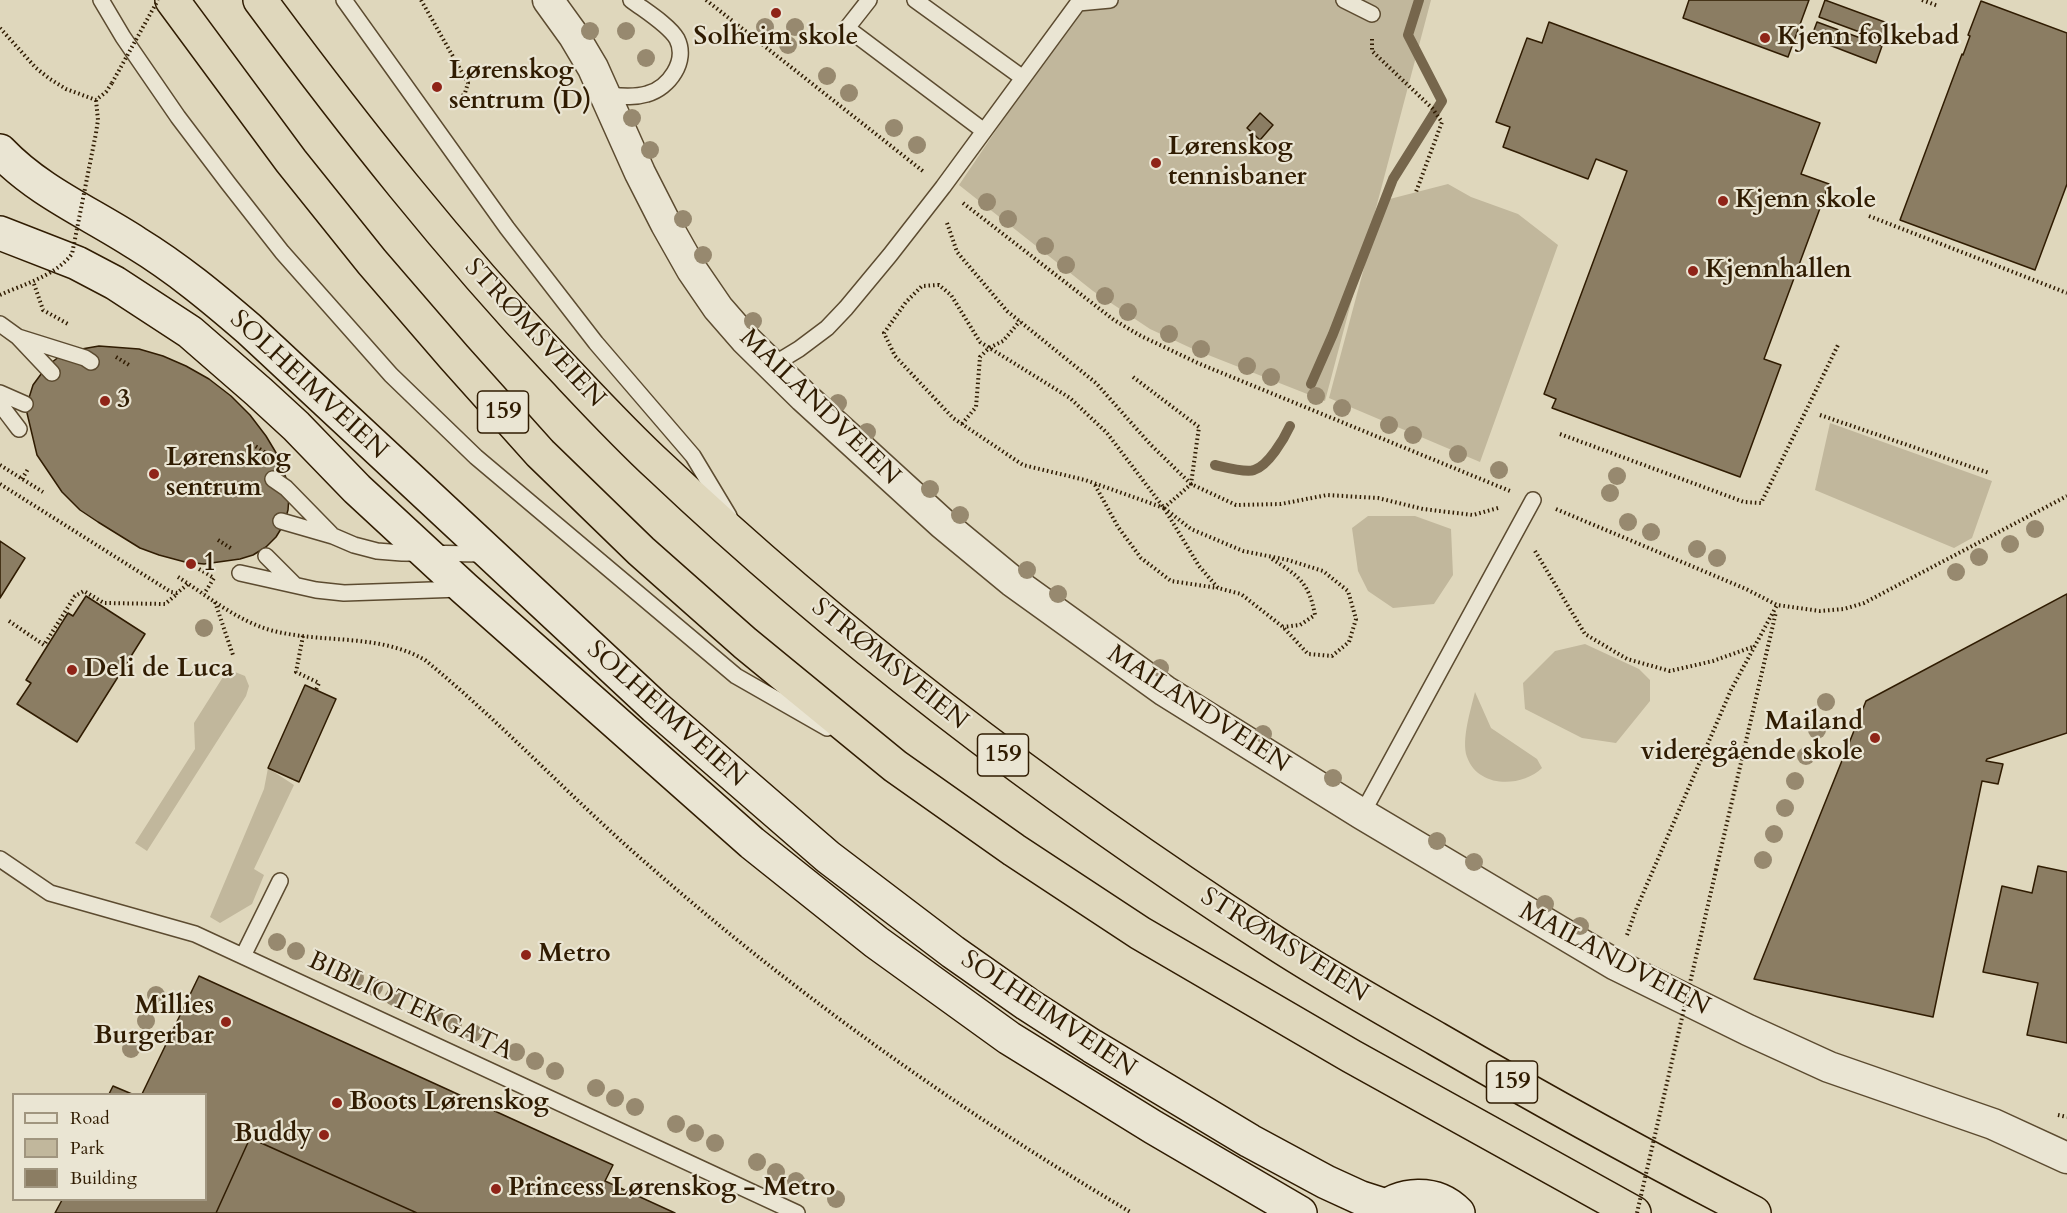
<!DOCTYPE html>
<meta charset="utf-8">
<style>
body{margin:0}
#map{position:relative;width:2067px;height:1213px;overflow:hidden;background:#dfd7bc;font-family:Cardo,serif}
canvas{display:block}
.legend{position:absolute;left:12px;top:1093px;width:195px;height:108px;box-sizing:border-box;background:#eae5d3;border:2px solid #a0957f;margin:0;padding:8px 10px;list-style:none;font-size:18px;color:#301c02}
.legend li{display:flex;align-items:center;gap:12px;height:30px}
.legend b{width:30px;border:2px solid #a0957f}
</style>
<div id="map">
<canvas width="2067" height="1213"></canvas>
<ul class="legend">
<li><b style="height:8px;background:#eae5d3"></b>Road</li>
<li><b style="height:16px;background:#c1b79c"></b>Park</li>
<li><b style="height:16px;background:#8b7d63"></b>Building</li>
</ul>
</div>
<script>
const c = document.querySelector('canvas').getContext('2d');
c.lineJoin = 'round';
function paint(path, color) { c.fillStyle = color; c.fill(path, 'evenodd'); }
function trace(path, color, width, dash) { c.strokeStyle = color; c.lineWidth = width; c.lineCap = dash ? 'butt' : 'round'; c.setLineDash(dash || []); c.stroke(path); }
function drawText(font, color, halo, rows, align = 'center') {
  c.font = font + ' Cardo,serif'; c.lineWidth = 4.5; c.setLineDash([]); c.textBaseline = 'middle'; c.strokeStyle = halo; c.fillStyle = color; for (const [text, x, y, turn = 0] of rows) {
    c.save(); c.translate(x, y); c.rotate((+turn || 0) * Math.PI / 180); c.textAlign = isNaN(turn) ? turn : align; if (halo) c.strokeText(text, 0, 0); c.fillText(text, 0, 0); c.restore();
  }
}
paint(new Path2D(`
 M1084,0H1431L1325,401L1193,349L1150,329L1093,291L959,185Z
 M1448,184L1471,197L1518,214L1558,245L1480,462L1329,398L1382,201Z
 M1830,423L1992,481L1972,538L1954,548L1815,490Z
 M1368,516H1415L1451,529L1453,575L1434,604L1393,608L1368,591L1358,571L1352,528Z
 M1585,644L1639,669L1650,680V701L1616,743L1582,738L1525,709L1523,683L1555,651Z
 M235,672L245,676L249,686L246,696L147,851L135,843L195,749L194,723L223,677Z
 M1475,692L1491,728L1537,759L1542,768C1521,788 1478,788 1467,757C1461,740 1471,709 1475,692Z
 M268,768L294,785L254,869L264,875L252,904L220,923L210,917L264,789Z`), '#c1b79c');
trace(new Path2D(`
 M1311,384L1333,334L1393,179L1442,101L1408,35L1419,0
 M1215,465C1224,467 1246,473 1254,470C1268,466 1284,439 1290,426`), '#76664c', 10);
const building = new Path2D(`
 M1689,0H1809L1788,57L1683,18Z
 M1825,0L1890,24L1884,41L1819,17Z
 M1981,1L2067,33V184L2035,270L1900,220L1962,54L1963,55L1970,36L1968,35Z
 M1549,22L1820,123L1801,174L1829,184L1764,359L1781,365L1740,477L1552,408L1556,399L1544,394L1627,171L1596,159L1588,179L1503,147L1510,127L1496,122L1527,38L1542,43Z
 M1817,22L1882,46L1876,63L1811,38Z
 M1260,113L1273,125L1260,140L1247,128Z
 M99,346L139,349L163,356L186,366L209,379L231,396L250,415L266,436L278,456L286,478L289,496L288,510L284,524L276,537L266,547L253,555L240,559L204,564L185,562L159,555L140,548L98,522L80,510L62,492L37,455L27,413L28,401L33,385L47,366L60,356L76,350Z
 M0,541L25,558L0,598Z
 M2067,594V733L1987,759L1986,761L2003,764L1998,784L1982,781L1933,1017L1754,979L1866,701Z
 M86,596L145,634L77,742L17,704L31,683L26,680L68,613L73,616Z
 M305,685L336,699L299,782L268,768Z
 M2038,866L2067,872V1043L2027,1035L2038,983L1983,972L2002,886L2032,893Z
 M199,976L613,1165L605,1181L675,1213H417L250,1138L216,1213H55L62,1200H206V1094H142Z
 M113,1086L132,1094H109Z
 M250,1138L417,1213H216Z`);
paint(building, '#8b7d63');
trace(building, '#301c02', 1.5);
const service = new Path2D(`
 M101,0L123,37L178,117L228,183L282,252L391,375L476,457L736,676L827,728
 M344,0L507,228L596,343L693,456L729,516
 M869,0L847,28L984,131
 M915,0L1023,78
 M1344,0L1372,14
 M606,95C620,96 634,98 647,94C669,88 688,61 677,39C669,25 644,10 631,0
 M0,324L18,337L52,373
 M18,337L85,358L91,362
 M771,366L799,349L827,328L846,308L890,255L943,187L1078,3L1110,0
 M0,393L25,404
 M0,404L19,429
 M273,479L286,488L331,534
 M281,521L333,536L354,545L377,551L402,553L486,554
 M266,556L294,584
 M240,573L316,590L344,593L461,589
 M1362,814L1533,500
 M0,859L50,893L195,934L797,1213
 M243,956L280,881`);
const minor = new Path2D(`
 M548,0L574,36L593,68L640,173L666,224L692,270L718,308L745,339L804,397L943,524L1012,581L1165,691L1362,814L1616,965L1748,1030L1829,1067L1993,1124L2067,1158`);
const secondary = new Path2D(`
 M0,151C39,192 90,213 136,243C177,268 213,298 249,329L655,707L828,857L953,952L1027,1004L1092,1046L1250,1141L1326,1182L1361,1198L1386,1206
 M0,233L77,263L115,283L190,332L259,392L296,426L357,489L464,588L752,843L876,942L1009,1038L1153,1127L1300,1213
 M1378,1213C1400,1192 1436,1190 1458,1213`);
const motorway = new Path2D(`
 M172,0L291,161L372,262L454,357L540,453L641,551L745,643L895,766L1014,850L1140,933L1351,1056L1634,1213
 M260,0C354,127 449,247 557,362C591,398 624,434 660,467C847,644 1053,799 1269,939C1324,975 1381,1007 1437,1039C1542,1100 1647,1158 1754,1213`);
trace(service, '#5c4b30', 18);
trace(minor, '#5c4b30', 33);
trace(secondary, '#301c02', 36);
trace(motorway, '#301c02', 36);
trace(new Path2D(`
 M421,0L468,83L465,93L455,104
 M706,0L924,172
 M1922,0L1938,6
 M0,28L36,68L50,79L66,89L96,100L106,92L112,83
 M1372,39V51L1432,108L1442,122L1416,192
 M96,133L98,120L96,100
 M963,203L1114,320L1141,336L1200,364L1510,491
 M1869,216L2067,293
 M947,223L957,252L1007,311L1096,383L1150,444L1191,484L1236,505L1281,504L1327,495L1378,498L1423,509L1473,515L1498,508
 M34,284L43,310L68,324
 M116,357L129,365
 M1133,377L1199,427L1191,484L1164,508
 M1820,415L1989,473
 M962,424L976,407L980,357L989,348L1003,341L1020,321
 M1560,434L1744,502L1761,503L1838,345
 M252,444L269,455
 M0,465L43,492
 M22,479L28,469
 M0,484L171,592L177,593L188,584
 M1095,485L1118,527L1141,558L1171,581L1218,588
 M1164,508L1085,480L1023,465L953,418L895,356L884,333L906,302L922,286L939,285L951,295L980,342L1070,398L1107,433L1164,508L1199,566L1218,588L1241,594L1283,627L1308,654L1332,656L1349,642L1356,619L1348,591L1323,571L1288,560L1243,551L1191,529L1164,508
 M1556,509L1746,589L1777,605L1820,611L1844,609L1864,603L2067,496
 M218,540L232,549
 M1535,551L1585,634L1627,659L1670,671L1713,661L1755,646
 M1272,559C1299,576 1309,583 1315,615L1300,625L1283,627
 M199,569L214,578L204,594
 M178,577C209,597 241,624 278,632C327,643 380,634 425,660C502,723 570,797 646,863C796,995 960,1111 1132,1213
 M215,602L233,655
 M9,621L44,645L75,596L84,591L104,603L165,604L177,594
 M303,636L296,672L319,683L316,690
 M1716,870L1776,612
 M1627,935L1635,912L1731,690L1777,605
 M2058,1115L2067,1117`), '#301c02', 4, [1.5, 3]);
trace(service, '#eae5d3', 15);
trace(minor, '#eae5d3', 30);
trace(secondary, '#eae5d3', 33);
trace(motorway, '#dfd7bc', 33);
trace(new Path2D(`
 M112,83L158,0
 M0,295C24,284 55,276 72,254L96,133
 M1637,1213L1716,870`), '#301c02', 4, [1.5, 3]);
c.fillStyle = '#97896f';
for (const [x, y] of [
 [765,27],
 [795,27],
 [590,31],
 [626,31],
 [788,45],
 [646,58],
 [827,76],
 [849,93],
 [632,118],
 [894,128],
 [917,145],
 [650,150],
 [987,202],
 [683,219],
 [1008,219],
 [1045,246],
 [703,255],
 [1066,265],
 [1105,296],
 [1128,312],
 [753,321],
 [1169,334],
 [1201,349],
 [1247,366],
 [1271,377],
 [1316,396],
 [838,403],
 [1342,408],
 [1389,425],
 [867,432],
 [1413,435],
 [1458,454],
 [1499,470],
 [1617,476],
 [930,489],
 [1610,493],
 [960,515],
 [1628,522],
 [2035,529],
 [1651,532],
 [2010,544],
 [1697,549],
 [1979,557],
 [1717,558],
 [1027,570],
 [1956,572],
 [1058,594],
 [204,628],
 [1160,668],
 [1826,702],
 [1817,730],
 [1263,734],
 [1806,756],
 [1333,778],
 [1795,781],
 [1785,808],
 [1774,834],
 [1437,841],
 [1763,860],
 [1474,862],
 [1545,904],
 [1580,926],
 [277,942],
 [296,951],
 [355,978],
 [374,987],
 [156,995],
 [394,997],
 [434,1014],
 [146,1021],
 [453,1024],
 [473,1033],
 [131,1049],
 [516,1052],
 [535,1061],
 [555,1071],
 [596,1088],
 [615,1098],
 [635,1107],
 [676,1124],
 [695,1133],
 [715,1143],
 [757,1162],
 [776,1172],
 [796,1181],
 [836,1199]
]) { c.beginPath(); c.arc(x, y, 9, 0, 2 * Math.PI); c.fill(); }
for (const [x, y, r, color] of [
 [776,13,6,"#8f2418"],
 [1765,38,6,"#8f2418"],
 [437,87,6,"#8f2418"],
 [1156,163,6,"#8f2418"],
 [1723,201,6,"#8f2418"],
 [1693,271,6,"#8f2418"],
 [105,401,6,"#8f2418"],
 [154,474,6,"#8f2418"],
 [191,564,6,"#8f2418"],
 [72,670,6,"#8f2418"],
 [1875,738,6,"#8f2418"],
 [526,955,6,"#8f2418"],
 [226,1022,6,"#8f2418"],
 [337,1103,6,"#8f2418"],
 [324,1135,6,"#8f2418"],
 [496,1189,6,"#8f2418"]
]) { const dot = new Path2D(); dot.arc(x, y, r, 0, 2 * Math.PI); c.fillStyle = color; c.fill(dot); trace(dot, '#eae5d3', 2); }
for (const [x, y, w] of [
 [503,412,51],
 [1003,755,51],
 [1512,1082,51]
]) { const box = new Path2D(); box.roundRect(x - w / 2, y - 21, w, 42, 4.5); c.fillStyle = '#eae5d3'; c.fill(box); trace(box, '#301c02', 1.5); }
drawText('bold 24px', '#301c02', null, [
 ["159",503,412],
 ["159",1003,755],
 ["159",1512,1082]
]);
drawText('bold 26px', '#301c02', '#eae5d3', [
 ["Solheim skole",776,38,"center"],
 ["Kjenn folkebad",1777,38],
 ["Lørenskog",449,72],
 ["sentrum (D)",449,102],
 ["Lørenskog",1168,148],
 ["tennisbaner",1168,178],
 ["Kjenn skole",1735,201],
 ["Kjennhallen",1705,271],
 ["3",117,401],
 ["Lørenskog",166,459],
 ["sentrum",166,489],
 ["1",203,564],
 ["Deli de Luca",84,670],
 ["Mailand",1863,723,"right"],
 ["videregående skole",1863,753,"right"],
 ["Metro",538,955],
 ["Millies",214,1007,"right"],
 ["Burgerbar",214,1037,"right"],
 ["Boots Lørenskog",349,1103],
 ["Buddy",312,1135,"right"],
 ["Princess Lørenskog - Metro",508,1189]
], 'left');
drawText('26px', '#301c02', '#eae5d3', [
 ["STRØMSVEIEN",534,334,47],
 ["SOLHEIMVEIEN",308,386,43],
 ["MAILANDVEIEN",819,408,44],
 ["STRØMSVEIEN",889,665,39],
 ["MAILANDVEIEN",1198,710,33],
 ["SOLHEIMVEIEN",666,715,42],
 ["STRØMSVEIEN",1284,946,32],
 ["MAILANDVEIEN",1614,960,28],
 ["BIBLIOTEKGATA",410,1007,25],
 ["SOLHEIMVEIEN",1048,1015,34]
]);
</script>
